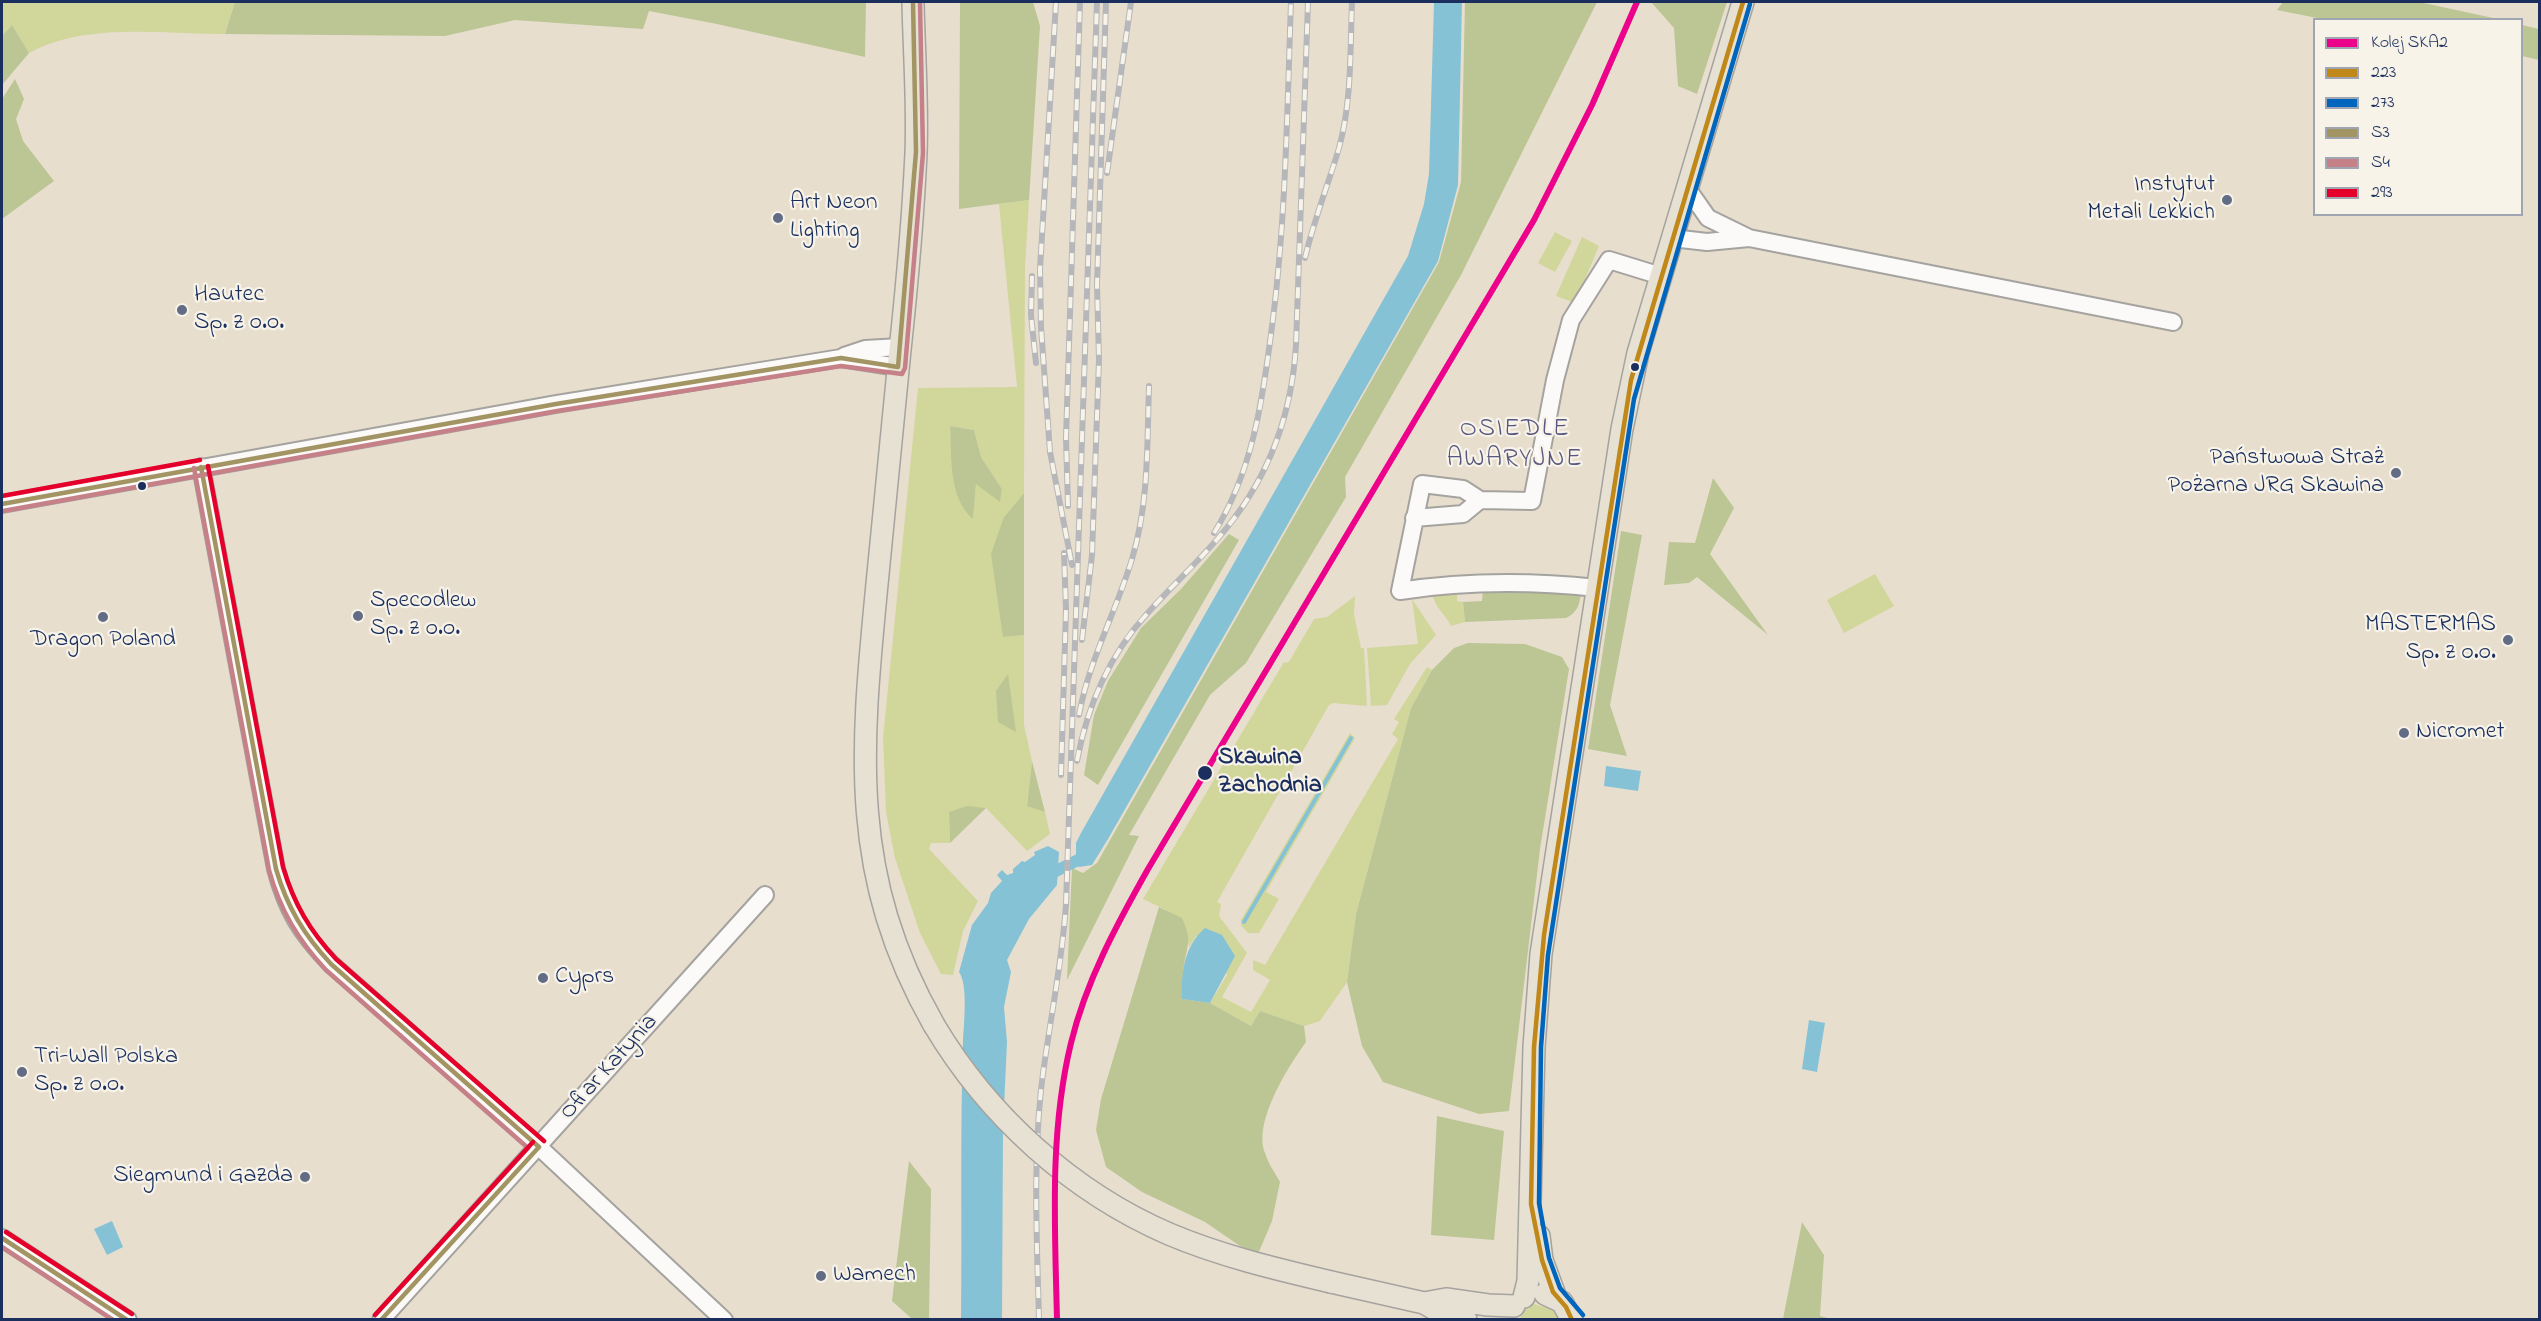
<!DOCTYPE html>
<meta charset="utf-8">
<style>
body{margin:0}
#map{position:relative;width:2541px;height:1321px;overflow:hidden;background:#e8dece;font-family:"Indie Flower",sans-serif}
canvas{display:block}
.frame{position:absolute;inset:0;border:3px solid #1b2f5e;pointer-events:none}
.legend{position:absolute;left:2313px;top:18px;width:210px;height:198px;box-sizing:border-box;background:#f7f3e8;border:2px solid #9fa5b1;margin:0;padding:8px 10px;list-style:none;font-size:18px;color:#1b2f5e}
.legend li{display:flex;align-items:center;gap:12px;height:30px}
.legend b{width:30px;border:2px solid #9fa5b1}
</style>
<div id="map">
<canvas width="2541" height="1321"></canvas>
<div class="frame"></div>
<ul class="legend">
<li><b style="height:8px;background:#ed028c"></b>Kolej SKA2</li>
<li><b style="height:8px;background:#c08818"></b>223</li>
<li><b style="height:8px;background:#0065bd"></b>273</li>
<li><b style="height:8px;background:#a39563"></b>S3</li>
<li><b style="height:8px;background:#c58088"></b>S4</li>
<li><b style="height:8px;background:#e4002b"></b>293</li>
</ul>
</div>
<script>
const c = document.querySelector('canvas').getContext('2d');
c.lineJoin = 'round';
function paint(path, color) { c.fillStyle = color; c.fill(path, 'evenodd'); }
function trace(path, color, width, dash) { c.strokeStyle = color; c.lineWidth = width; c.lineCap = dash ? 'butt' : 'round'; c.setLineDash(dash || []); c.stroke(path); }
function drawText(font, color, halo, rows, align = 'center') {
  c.font = font + ' "Indie Flower",sans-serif'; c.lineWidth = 4.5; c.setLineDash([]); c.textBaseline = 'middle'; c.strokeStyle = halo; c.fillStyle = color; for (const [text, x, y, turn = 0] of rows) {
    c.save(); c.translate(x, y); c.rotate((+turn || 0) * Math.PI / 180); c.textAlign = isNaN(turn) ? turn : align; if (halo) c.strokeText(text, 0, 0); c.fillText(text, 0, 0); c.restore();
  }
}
paint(new Path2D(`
 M2,2H235L225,34C161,34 86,22 29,53L12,25L2,36Z
 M1029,200L1025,267L1024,493L1004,517L1003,637L1024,635V725L1032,761L1027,805L1045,812L1050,834L1027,851L986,808L949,812L950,843H931L929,849L978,901L963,931L953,975L941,974L920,933L895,858L886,812L883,738L918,388L1017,387L999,204ZM950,426L974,430L981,457L1002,489L1000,501L976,483L973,518L954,483Z
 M1555,232L1572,241L1555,272L1538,263Z
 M1582,237L1599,246L1575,303L1556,296Z
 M1875,574L1894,606L1844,633L1827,600Z
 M1457,589V601L1463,602L1465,622L1451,626C1445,614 1435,607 1432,594Z
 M1355,596L1354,614L1361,648H1364L1367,706L1333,703L1329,705L1217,902L1221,904L1219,916L1247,953L1222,997L1251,1012L1270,980L1253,970V960L1265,965L1398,739L1392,734L1399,722L1394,719L1427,667L1432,670L1411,708L1356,914L1347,982L1320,1021L1304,1026L1260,1011L1251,1026L1210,1003L1227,975L1196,936L1189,947C1186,914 1169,912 1143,899L1284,662L1287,663L1290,660L1314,619L1327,617Z
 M1412,599L1436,635L1410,664L1387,705L1371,706L1367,648L1418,644Z
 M1350,733L1355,738L1266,892L1279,899L1259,933H1248L1241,925V920Z
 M1534,1304L1552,1309L1559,1320H1519L1525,1309Z`), '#d1d69b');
paint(new Path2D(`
 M235,2H866L865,57L717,24L649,11L643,29L515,20L445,36L225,34Z
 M960,2H1033L1040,26L1029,200L959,209Z
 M1465,2H1597L1461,275L1345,477L1346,497L1246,663L1210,695L1129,835L1139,836L1067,980L1072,868L1083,873L1097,863L1439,262L1461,182Z
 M1651,2H1727L1697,94L1678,86L1674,28Z
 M2283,2H2419L2498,19L2327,20L2277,10Z
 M12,25L29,53L2,85V36Z
 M2522,25L2539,29V60L2522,56Z
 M15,79L24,99L16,119L23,141L54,181L2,219V99Z
 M950,426L974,430L981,457L1002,489L1000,502L976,484L973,519C948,497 952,457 950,426Z
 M1713,478L1734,508L1710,554L1768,635L1697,577L1689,583L1664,585L1669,542L1695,543Z
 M1024,493V635L1003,637L991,554L1004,517Z
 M1621,531L1642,535L1610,705L1627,756L1588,749Z
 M1229,534L1239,540L1098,785L1084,775L1094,715L1108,681L1141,628L1181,589Z
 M1483,589L1581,591C1580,604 1578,612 1566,618L1465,622L1463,602L1482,601Z
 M1468,643L1525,644L1562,657L1569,669L1540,849L1509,1111L1479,1114L1383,1082L1362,1046L1347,982L1356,914L1411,708L1432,670L1454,648Z
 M1008,674L1016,732L998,722L996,691Z
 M1032,761L1045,812L1027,806Z
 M967,806L986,808L950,843L949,812Z
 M1159,907L1182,918C1192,941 1188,942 1184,965C1182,975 1183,988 1183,999L1210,1003L1251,1026L1260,1011L1304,1026L1306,1042C1288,1067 1253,1122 1265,1153C1268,1163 1275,1173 1280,1182L1272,1221L1258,1254L1240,1246L1205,1222L1142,1192L1106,1167L1096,1130L1101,1099Z
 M1437,1116L1504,1131L1494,1240L1431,1235Z
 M909,1161L931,1189L929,1319H912L892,1301Z
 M1802,1222L1824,1255L1820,1316L1831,1319H1783Z`), '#bbc694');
paint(new Path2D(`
 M1434,2H1462L1458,185L1438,261L1108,839L1092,865L1079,867L1076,864V843L1081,833L1408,256L1424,204L1429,174Z
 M1606,766L1641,771L1638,791L1604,786Z
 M1048,846L1059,852L1057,885L1029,919L1007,960L1011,972L1004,1007L1007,1042L1003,1129L1002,1319H961C962,1226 960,1133 963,1039C964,1023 968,984 959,972L972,925L988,903L991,893L1002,881L997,875L1002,870L1007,875L1013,873V869L1022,861L1025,862L1035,855L1034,852Z
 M1205,928L1222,935L1235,956L1210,1003L1182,999C1181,973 1184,946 1205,928Z
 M1809,1020L1825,1023L1817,1072L1802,1069Z
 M112,1221L123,1247L107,1255L94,1229Z`), '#85c2d5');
trace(new Path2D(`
 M1244,922L1351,738`), '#85c2d5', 4);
trace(new Path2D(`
 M1046,876L1090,854`), '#85c2d5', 12);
const minor = new Path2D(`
 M1687,188L1708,218L1749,238
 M1672,238L1707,242L1749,238L2173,322
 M844,356L865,349L900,347
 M201,467L276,869C287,911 301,933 331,964L539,1147L724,1320
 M2,504L556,404L841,358L898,367
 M1414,518L1463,514L1480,500
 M1597,588C1531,581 1465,581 1400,591L1422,484L1463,489L1480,500L1532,501L1555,380L1571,320L1609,260L1661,276
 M2,1238L128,1320
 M381,1320L765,895`);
const major = new Path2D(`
 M913,2C914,52 918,103 916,153C913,218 907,285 900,350C892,428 884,506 877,584C861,749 848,875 934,1025
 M1539,1236L1542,1260L1556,1298
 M1331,1282L1424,1303L1441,1313L1466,1320
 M1545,1294L1562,1302L1572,1320
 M1524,1297L1528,1281L1534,1047L1541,954L1622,429L1638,353L1743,2
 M1424,1303L1446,1299L1488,1305L1514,1306`);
trace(minor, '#a5a39f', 20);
trace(major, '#a5a39f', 24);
trace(minor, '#fcfaf8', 16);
trace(major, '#e7e1d4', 21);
const rail = new Path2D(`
 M1056,2L1040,269L1041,327L1050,452L1072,565
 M1107,173L1131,2
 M1305,258C1314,220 1328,185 1339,148C1352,101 1350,50 1352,2
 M1032,276L1031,315L1036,363
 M1068,506L1066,438L1080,2
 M1214,533C1252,472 1262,404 1271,334C1286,224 1287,113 1291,2
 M1082,640L1092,555L1099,360L1097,285L1106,2
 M1079,715C1089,660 1116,612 1132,559C1149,503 1147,444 1149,386
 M1077,761C1087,707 1109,656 1146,615C1173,584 1204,557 1229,525C1271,472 1292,412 1296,345L1308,2
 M1061,775L1066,609L1064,553
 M1039,1320C1037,1243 1033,1167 1041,1090C1048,1028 1062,967 1066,904L1097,2`);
trace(rail, '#b6b7ba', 6);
trace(rail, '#f7f3e8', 4, [11]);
const majorBridge = new Path2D(`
 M934,1025C988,1116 1072,1192 1169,1234C1221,1256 1276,1269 1331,1282`);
trace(majorBridge, '#a5a39f', 24, []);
trace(majorBridge, '#e7e1d4', 21);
trace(new Path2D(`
 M1572,1320L1566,1307L1553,1292L1542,1260L1531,1204L1534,1047L1544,935L1631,380L1743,2`), '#c08818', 4.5);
trace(new Path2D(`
 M1583,1315L1560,1288L1549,1258L1539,1203L1541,1047L1548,955L1634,399L1750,4`), '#0065bd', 4.5);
trace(new Path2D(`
 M201,467L276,869C287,907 304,935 331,964L539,1147L381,1320
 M2,504L556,404L841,358L898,367L916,152L913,2
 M2,1238L127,1320`), '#a39563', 4.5);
trace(new Path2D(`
 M194,468L269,870C280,910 298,940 326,970L528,1148L375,1315
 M3,511L557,411L841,366L902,374L905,368L923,153L920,2
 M2,1247L113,1320`), '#c58088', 4.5);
trace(new Path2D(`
 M208,466L283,867C294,904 310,931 336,959L544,1141
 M2,496L200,460
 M6,1232L132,1314
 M375,1315L533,1142`), '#e4002b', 4.5);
trace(new Path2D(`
 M1057,1320C1055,1228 1049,1133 1071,1043C1086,981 1117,924 1148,869L1534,220L1592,105L1637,2`), '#ed028c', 6);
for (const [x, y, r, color] of [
 [2227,200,6,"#636c85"],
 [778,218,6,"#636c85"],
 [182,310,6,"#636c85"],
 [1635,367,5,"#1b2f5e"],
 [2396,473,6,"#636c85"],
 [142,486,5,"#1b2f5e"],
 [358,616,6,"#636c85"],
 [103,617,6,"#636c85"],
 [2508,640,6,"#636c85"],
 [2404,733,6,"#636c85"],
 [1205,773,8,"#1b2f5e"],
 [543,978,6,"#636c85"],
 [22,1072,6,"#636c85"],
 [305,1177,6,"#636c85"],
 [821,1276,6,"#636c85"]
]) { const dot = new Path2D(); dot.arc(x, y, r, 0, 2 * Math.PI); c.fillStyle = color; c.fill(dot); trace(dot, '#f7f3e8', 2); }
drawText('24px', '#1b2f5e', '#f7f3e8', [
 ["Instytut",2215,186,"right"],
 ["Metali Lekkich",2215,214,"right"],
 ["Art Neon",790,204],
 ["Lighting",790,232],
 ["Hautec",194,296],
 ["Sp. z o.o.",194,324],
 ["Państwowa Straż",2384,459,"right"],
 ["Pożarna JRG Skawina",2384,487,"right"],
 ["Specodlew",370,602],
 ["Sp. z o.o.",370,630],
 ["MASTERMAS",2496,626,"right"],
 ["Sp. z o.o.",2496,654,"right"],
 ["Dragon Poland",103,641,"center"],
 ["Nicromet",2416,733],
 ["Cyprs",555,978],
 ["Tri-Wall Polska",34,1058],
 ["Sp. z o.o.",34,1086],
 ["Siegmund i Gazda",293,1177,"right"],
 ["Wamech",833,1276]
], 'left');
drawText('bold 24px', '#1b2f5e', '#f7f3e8', [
 ["Skawina",1218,759],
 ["Zachodnia",1218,787]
], 'left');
drawText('24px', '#1b2f5e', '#f7f3e8', [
 ["Ofiar Katynia",610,1068,-48]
]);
c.letterSpacing = '1.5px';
drawText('26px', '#595780', '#f7f3e8', [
 ["OSIEDLE",1515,431],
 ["AWARYJNE",1515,461]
]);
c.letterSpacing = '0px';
</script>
